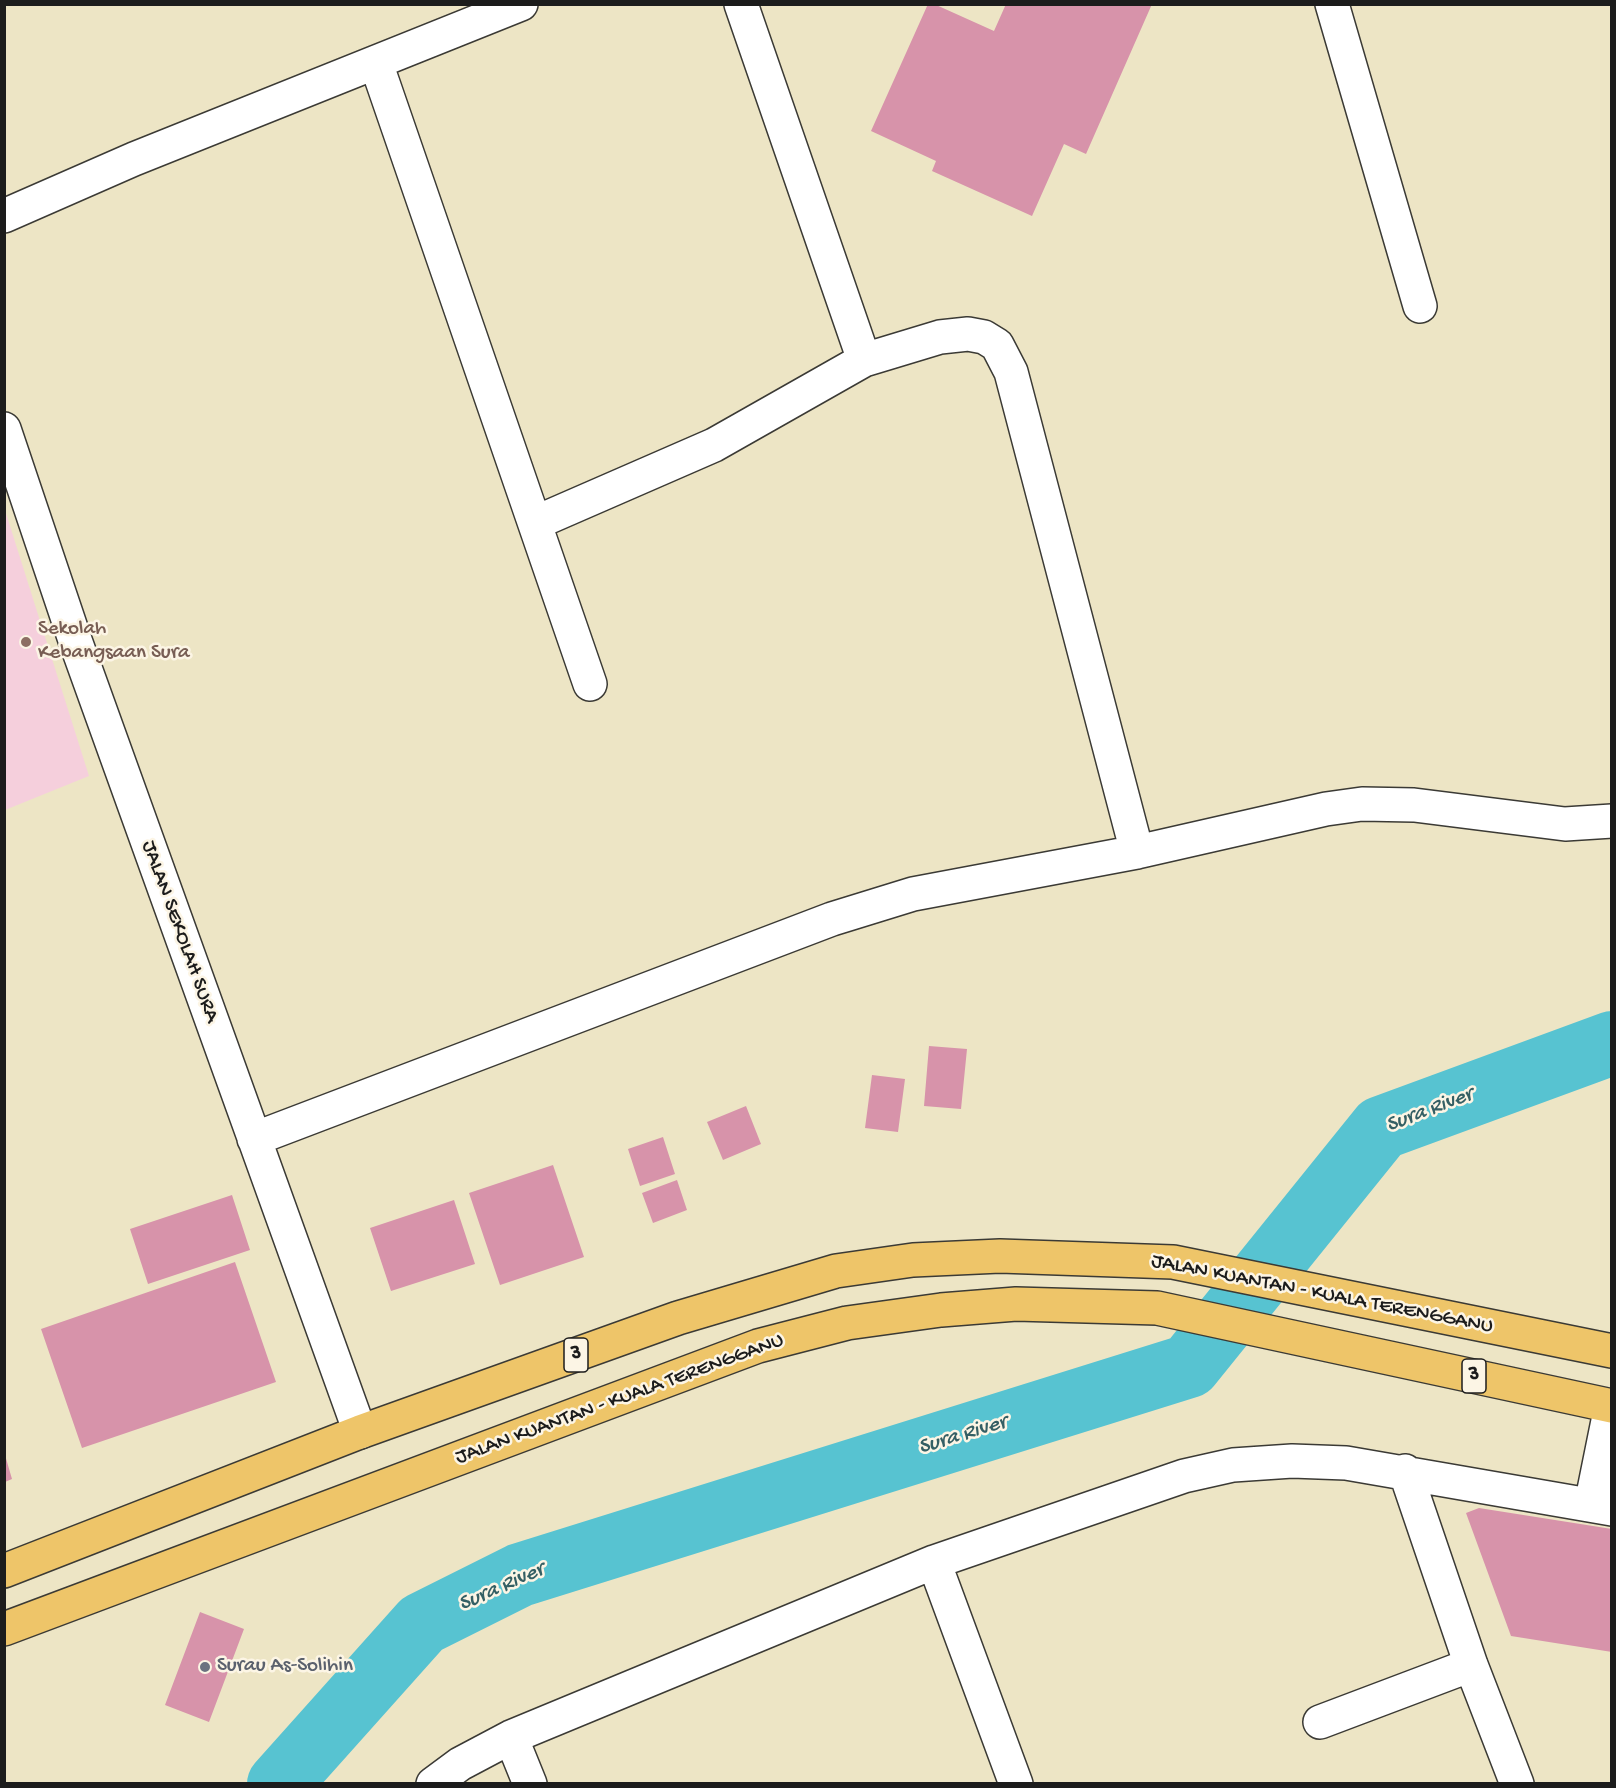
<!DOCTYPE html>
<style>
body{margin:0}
#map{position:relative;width:1616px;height:1788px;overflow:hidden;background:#ede5c5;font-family:"Gochi Hand",sans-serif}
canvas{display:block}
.frame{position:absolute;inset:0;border:6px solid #1c1c1c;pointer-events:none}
</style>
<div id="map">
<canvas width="1616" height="1788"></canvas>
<div class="frame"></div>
</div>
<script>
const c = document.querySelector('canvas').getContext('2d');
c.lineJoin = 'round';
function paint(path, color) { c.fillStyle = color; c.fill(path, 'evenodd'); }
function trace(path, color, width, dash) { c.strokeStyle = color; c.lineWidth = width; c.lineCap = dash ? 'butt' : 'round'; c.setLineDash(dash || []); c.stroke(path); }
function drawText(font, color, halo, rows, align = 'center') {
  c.font = font + ' "Gochi Hand",sans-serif'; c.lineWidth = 5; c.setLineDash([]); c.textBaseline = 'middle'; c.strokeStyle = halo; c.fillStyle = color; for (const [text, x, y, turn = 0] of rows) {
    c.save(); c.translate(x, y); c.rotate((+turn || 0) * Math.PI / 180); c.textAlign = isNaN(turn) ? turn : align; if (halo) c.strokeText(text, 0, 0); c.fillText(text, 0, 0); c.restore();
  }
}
paint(new Path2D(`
 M4,507L89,776L5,810H4Z`), '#f5cfdc');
trace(new Path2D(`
 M279,1784L422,1624L520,1575L1189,1366L1381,1128L1612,1043`), '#57c3d1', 64);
paint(new Path2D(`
 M928,4H934L994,31L1006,4H1152L1086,154L1064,144L1032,216L932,171L936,161L871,131Z
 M929,1046L967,1049L961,1109L924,1106Z
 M872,1075L905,1079L898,1132L865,1128Z
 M746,1106L761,1144L723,1160L707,1122Z
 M663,1137L675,1174L640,1186L628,1149Z
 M553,1165L584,1257L500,1285L469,1193Z
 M677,1180L687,1210L653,1223L642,1193Z
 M232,1195L250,1250L148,1284L130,1229Z
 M454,1200L475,1264L391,1291L370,1228Z
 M235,1262L276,1382L82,1448L41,1329Z
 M5,1455L12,1479L5,1482Z
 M1479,1508L1612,1529V1652L1511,1636L1466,1513Z
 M200,1612L244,1629L209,1722L165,1705Z`), '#d793aa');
const minor = new Path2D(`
 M741,4L864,360
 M1332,4L1420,306
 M376,63L590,684
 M4,216L134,159L521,4
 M4,429L76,643L360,1432
 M535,523L714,445L864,360L940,337L968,334L984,337L997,345L1011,372L1137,852
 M254,1139L832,919L913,894L1137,852L1326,809L1362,804L1414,805L1565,824L1612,821
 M1405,1471L1471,1665L1517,1784
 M1591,1505L1611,1406
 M934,1562L1016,1784
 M1320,1722L1471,1665
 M511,1737L530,1784
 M433,1784L460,1764L511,1737L934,1562L1184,1476L1233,1465L1292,1461L1346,1463L1612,1509`);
const highway = new Path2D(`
 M4,1571L360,1432L678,1318L836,1271L913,1260L1000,1256L1173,1262L1612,1351
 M4,1629L758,1346L847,1323L941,1310L1016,1304L1157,1308L1612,1406`);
trace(minor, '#3b3a35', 36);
trace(highway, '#3b3a35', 36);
trace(minor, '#fff', 33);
trace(highway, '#eec569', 33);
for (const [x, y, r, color] of [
 [26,642,6,"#8d6e63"],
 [205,1667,6,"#6b7280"]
]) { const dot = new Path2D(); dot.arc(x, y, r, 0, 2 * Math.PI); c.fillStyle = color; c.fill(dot); trace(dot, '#fcf5e5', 2); }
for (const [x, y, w] of [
 [576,1355,24],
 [1474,1376,24]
]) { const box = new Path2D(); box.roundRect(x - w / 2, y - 17, w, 34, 4.5); c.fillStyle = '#fcf5e5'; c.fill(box); trace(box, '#1c1c1c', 1.5); }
drawText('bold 20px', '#1c1c1c', null, [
 ["3",576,1355],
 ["3",1474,1376]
]);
drawText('21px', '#785e54', '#fcf5e5', [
 ["Sekolah",38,630],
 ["Kebangsaan Sura",38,654]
], 'left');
drawText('21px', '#1c1c1c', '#fcf5e5', [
 ["JALAN SEKOLAH SURA",179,932,70],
 ["JALAN KUANTAN - KUALA TERENGGANU",1322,1295,11],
 ["JALAN KUANTAN - KUALA TERENGGANU",620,1400,-20]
]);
drawText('21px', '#5b616d', '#fcf5e5', [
 ["Surau As-Solihin",217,1667]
], 'left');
drawText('italic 22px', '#345f64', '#fcf5e5', [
 ["Sura River",1430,1111,-21],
 ["Sura River",963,1436,-17],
 ["Sura River",502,1588,-24]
]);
</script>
